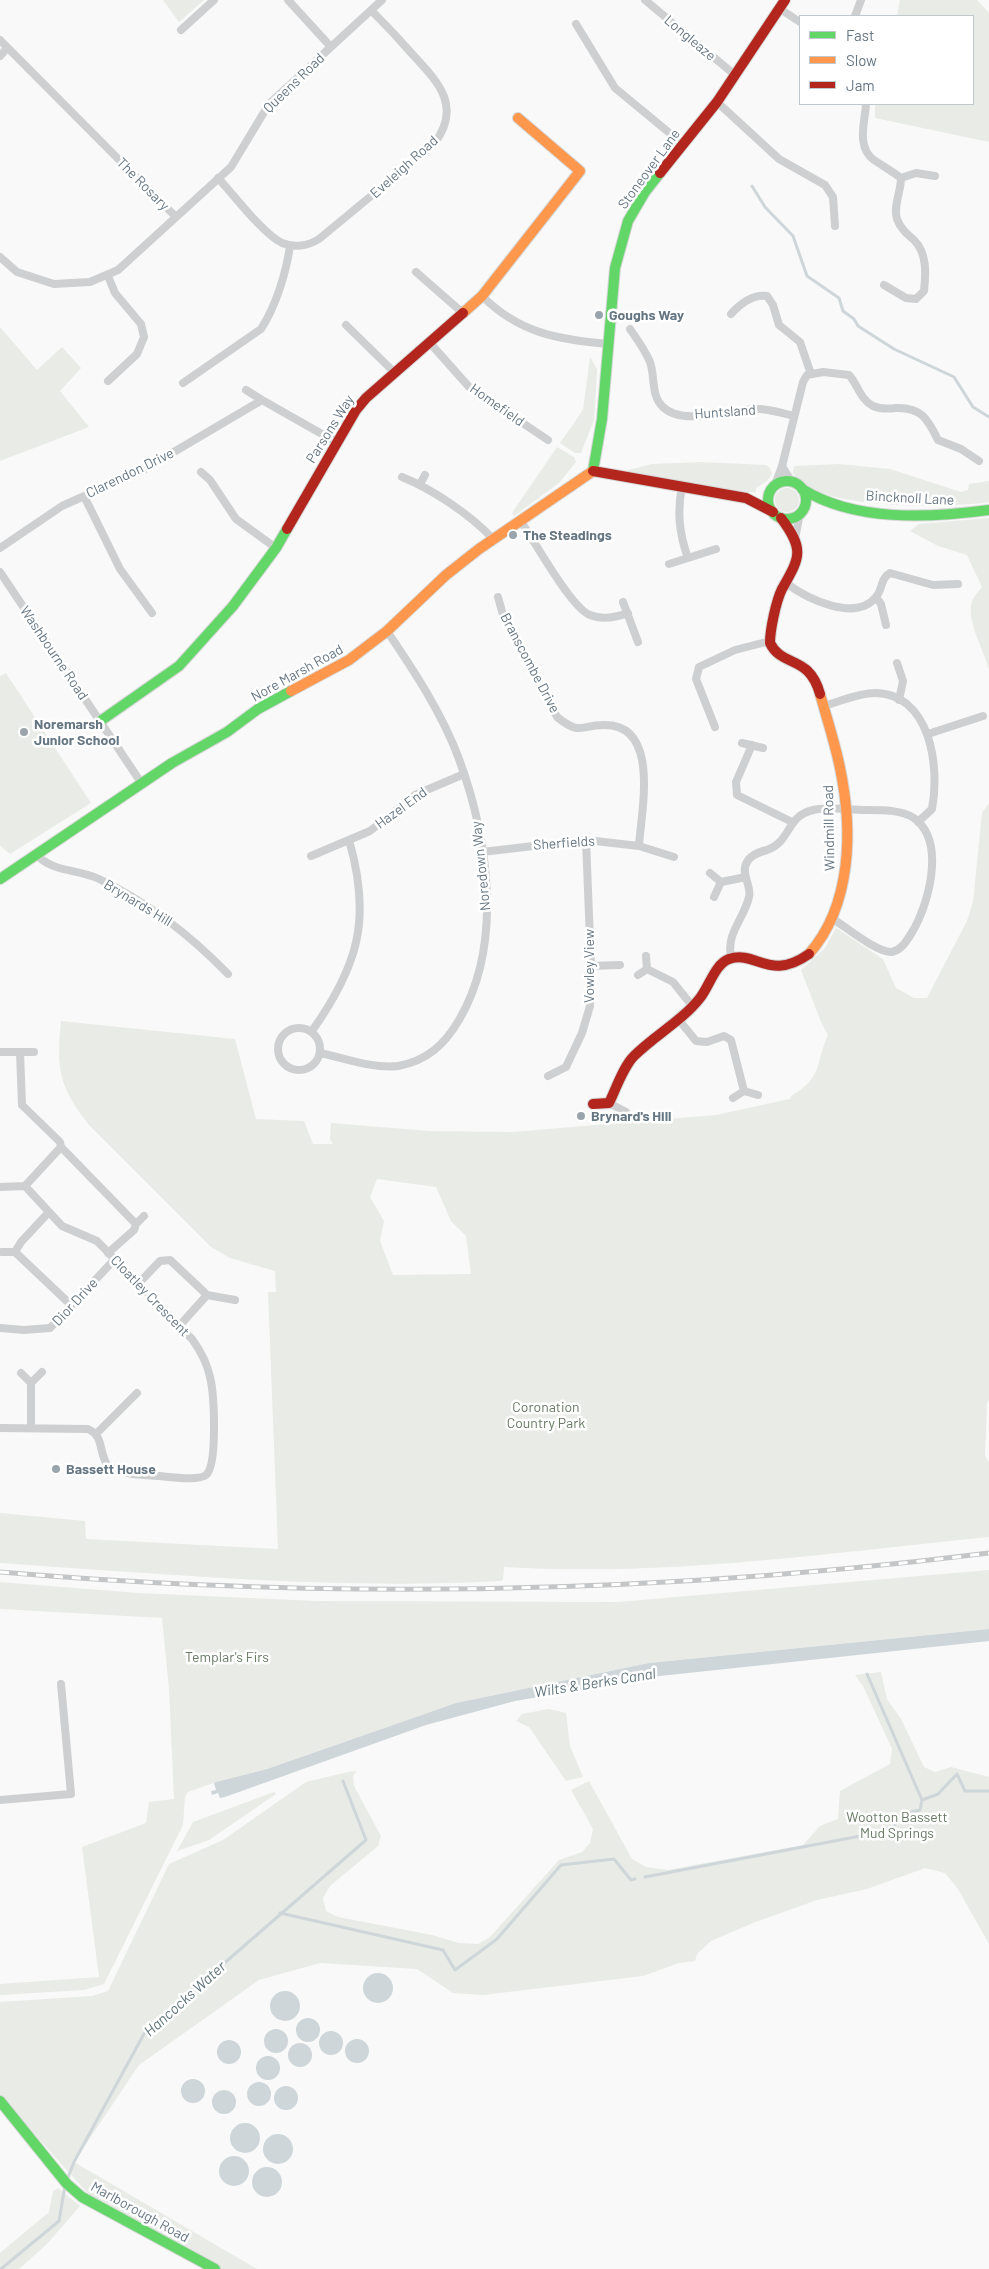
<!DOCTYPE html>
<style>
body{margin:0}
#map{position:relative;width:989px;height:2269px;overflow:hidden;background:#f9f9f9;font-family:Barlow,sans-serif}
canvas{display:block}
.legend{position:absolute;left:799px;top:15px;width:175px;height:90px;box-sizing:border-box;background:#fff;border:1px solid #c1c8cd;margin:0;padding:6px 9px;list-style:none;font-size:15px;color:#657683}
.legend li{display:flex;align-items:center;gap:10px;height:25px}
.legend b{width:25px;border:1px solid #c1c8cd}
</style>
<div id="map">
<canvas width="989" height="2269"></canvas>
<ul class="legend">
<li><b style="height:6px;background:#63d668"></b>Fast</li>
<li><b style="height:6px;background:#ff974d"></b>Slow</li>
<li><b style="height:6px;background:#b3261e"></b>Jam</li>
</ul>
</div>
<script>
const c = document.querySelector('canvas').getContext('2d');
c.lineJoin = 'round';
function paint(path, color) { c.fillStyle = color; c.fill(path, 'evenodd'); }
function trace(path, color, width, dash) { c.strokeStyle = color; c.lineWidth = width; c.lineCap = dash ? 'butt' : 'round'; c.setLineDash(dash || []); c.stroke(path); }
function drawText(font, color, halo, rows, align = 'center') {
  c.font = font + ' Barlow,sans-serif'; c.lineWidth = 5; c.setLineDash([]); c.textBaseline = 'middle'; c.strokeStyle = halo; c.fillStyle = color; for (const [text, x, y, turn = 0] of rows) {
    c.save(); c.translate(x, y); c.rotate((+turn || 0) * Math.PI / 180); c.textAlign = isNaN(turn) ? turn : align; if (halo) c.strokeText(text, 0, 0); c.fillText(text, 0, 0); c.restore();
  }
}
paint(new Path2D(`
 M163,0H204L179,22Z
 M900,0H977L989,13V142L875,118V104H973V16H897Z
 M0,327L37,370L62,347L81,368L60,391L89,427L0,461Z
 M590,357L597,369V374L594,420L581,453H575L560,443L583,410Z
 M557,447L574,457L576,462L559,483L514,516L512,513Z
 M701,462L766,465L770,468L772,474L767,481L756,488V492H747L621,472L652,464Z
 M839,464L890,469L961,492L968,490L969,484L989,481V502C951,508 811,511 793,473L794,466Z
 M775 500a12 12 0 1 1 24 0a12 12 0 1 1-24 0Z
 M989,518V670C984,650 966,621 972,601C974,596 979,591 982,587L967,555L938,546L910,531L919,524Z
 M6,673L91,803L10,854L0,846V676Z
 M989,803V1400L987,1403L985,1456L989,1462V1537C828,1553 666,1577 504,1567L503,1580L500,1581C333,1590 166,1574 0,1563V1513L85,1521L86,1539L278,1549L268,1292H276L275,1271L230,1258L211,1247L89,1125C59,1087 56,1069 61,1021L235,1039L256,1119L304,1121L313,1144H333L330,1139L331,1123L429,1131L512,1132L716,1115L790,1099L791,1096C824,1077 815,1063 828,1035L821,1022L801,970L825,948L836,928L883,959L896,988L914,998H927L967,921L973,902L982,813ZM377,1179L436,1187L451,1221L466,1236L471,1274L393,1275L380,1241L384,1221L370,1197Z
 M989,1570V1629L649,1663L456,1703L267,1769L216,1782L188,1792L185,1797L183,1825L104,1984L84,1990L0,1995V1984L99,1977L82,1847L146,1823L149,1802L174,1799L169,1689L162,1618L0,1609V1582L138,1593L316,1601L618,1602Z
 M881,1672L887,1699L901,1719L924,1767L935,1772L951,1767L989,1777V1944L958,1889L945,1873L925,1868L867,1889L817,1900L753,1923L711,1941L697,1954L695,1961L679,1963L643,1976L483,1995L453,1993L417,1969L320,1963L259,1980L139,2065L74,2162L257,2269H221L91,2197L0,2096V2002L92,1996L108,1991L169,1864L223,1840L306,1782L348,1772L357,1771L353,1776L354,1786L381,1836L378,1846L330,1886L323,1898L326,1911L338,1917L432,1935L459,1943L478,1944L490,1937L559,1860L582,1852L590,1843L593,1829L571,1790L589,1781L632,1859L646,1867L668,1870L803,1845L820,1826L838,1819L840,1791L890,1764L892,1749L863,1686L855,1675Z
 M549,1709L566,1713L570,1746L583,1777L566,1781L529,1727L516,1721L522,1714Z
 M274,1792L276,1794L209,1840L177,1851L193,1822Z
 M58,2188L80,2206L47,2244L19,2269H0V2253L49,2212L53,2191Z`), '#e8ebe6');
paint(new Path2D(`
 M989,1629V1641L660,1676L515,1701L426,1725L225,1797L220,1798L218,1793L212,1795L211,1791L216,1790L214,1783L216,1782L267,1769L456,1703L649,1663Z
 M363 1988a15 15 0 1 1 30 0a15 15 0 1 1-30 0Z
 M270 2006a15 15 0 1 1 30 0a15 15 0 1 1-30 0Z
 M296 2030a12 12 0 1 1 24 0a12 12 0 1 1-24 0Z
 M264 2041a12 12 0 1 1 24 0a12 12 0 1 1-24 0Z
 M319 2043a12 12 0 1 1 24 0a12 12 0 1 1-24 0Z
 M345 2051a12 12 0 1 1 24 0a12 12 0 1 1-24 0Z
 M217 2052a12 12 0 1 1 24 0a12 12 0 1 1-24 0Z
 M288 2055a12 12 0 1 1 24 0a12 12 0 1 1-24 0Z
 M256 2068a12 12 0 1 1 24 0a12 12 0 1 1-24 0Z
 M181 2091a12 12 0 1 1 24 0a12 12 0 1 1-24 0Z
 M247 2094a12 12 0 1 1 24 0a12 12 0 1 1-24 0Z
 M274 2098a12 12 0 1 1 24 0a12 12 0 1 1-24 0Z
 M212 2102a12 12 0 1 1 24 0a12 12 0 1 1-24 0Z
 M230 2138a15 15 0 1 1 30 0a15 15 0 1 1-30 0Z
 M263 2149a15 15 0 1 1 30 0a15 15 0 1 1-30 0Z
 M219 2171a15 15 0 1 1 30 0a15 15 0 1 1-30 0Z
 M252 2182a15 15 0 1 1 30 0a15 15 0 1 1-30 0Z`), '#ced6d9');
trace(new Path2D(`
 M752,186L765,207L793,236L807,276L839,298L843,311L854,319L858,326L894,349L954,377L973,407L989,417
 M867,1674L922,1800
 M645,1877L871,1834L894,1826L906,1813L920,1810L922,1800L938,1794L957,1774L965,1791H989
 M280,1913L443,1950L455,1970L497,1939L561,1865L614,1859L631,1880L635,1879
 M67,2180L74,2162L145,2032L366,1840L343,1781
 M1,2269L59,2221L65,2186`), '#ced6d9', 3);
const fast = new Path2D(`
 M593,471L602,419L615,268L628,221L645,192L660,173
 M768 500a19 19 0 1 1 38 0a19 19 0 1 1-38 0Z
 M802,489C855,522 929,518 989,510
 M99,722L179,666L233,606L276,548L287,529
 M0,879L172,763L227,732L258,709L291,691
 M0,2101L67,2184L82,2197L215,2269`);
const slow = new Path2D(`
 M463,313L482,296L580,171L518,118
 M291,691L349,660L387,631L446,575L479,549L593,471
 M809,954C852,905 853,830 840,768C835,743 827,719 820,694`);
const jam = new Path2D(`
 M660,173L717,102L785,0
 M593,471L746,498L773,512
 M781,518C805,550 800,557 782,589C776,601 770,630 770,643C782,668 809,654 820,694
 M287,529L356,410L366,398L463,313
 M593,1104L609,1103C616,1089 623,1067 634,1056C655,1035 682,1021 700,998C709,987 715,964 729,959C757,950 769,982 809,954`);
trace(fast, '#d5d6d7', 12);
trace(slow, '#d5d6d7', 12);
trace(jam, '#d5d6d7', 12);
trace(new Path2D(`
 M288,0L331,47
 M645,0L735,75
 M780,9L800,22
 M855,16L861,0
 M576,24L615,88L684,145
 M181,30L214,0
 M0,40L176,217
 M0,56L7,48
 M717,102L779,159L825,185L833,197L835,226
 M866,104C865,122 856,147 874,160C883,166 892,171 901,178C901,192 893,206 897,219C900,228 907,234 914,240C927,253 926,273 924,291L916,299L906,298L884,285
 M218,178C233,194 263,234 282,243C294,248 308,246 319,239L434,144C462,107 439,83 414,56C400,40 386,25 371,10
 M901,178L916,173L935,176
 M0,257L17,272L54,284L90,282L118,270L231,167L269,104L382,0
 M416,272L464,314
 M108,276L115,293L141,324L144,337L137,354L108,381
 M482,296C519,333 559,340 609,344
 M731,314C740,304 753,294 767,296L773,305L779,325L800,342L811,374
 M346,325L395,373
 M630,329C637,339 645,350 650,362C655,376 651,395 662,406C682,428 735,408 760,409C772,410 783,413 794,416
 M430,343L470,388L548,440
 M183,383L261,329C276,306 286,273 290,246
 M246,390L262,400
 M782,466L792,482
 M201,472L210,480L236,519L276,548
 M402,477C432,489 471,515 493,539
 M420,484L425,475
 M775,485L782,466L803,382L807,375L823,372L849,375C858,385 860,399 873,406C880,409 888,409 896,408C922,407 928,420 938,440L961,449L979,461
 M84,496L120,569L152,613
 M520,520C534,540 571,608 590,615C602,620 617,617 628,613
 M795,539L800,513
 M0,548L62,506L145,469L262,400L336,442
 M688,558L716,549
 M669,564L688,558C679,533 677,512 682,486
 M0,572L142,784
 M786,583C806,598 855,623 876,597C883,589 880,579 890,573L933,585L958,584
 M498,597L503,615L557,717C581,736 579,725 604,725C661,724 641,812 639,846
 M876,597L881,604L886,625
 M623,602L638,642
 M897,663L903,681L899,700
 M823,706C839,702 858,693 875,693C931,694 940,767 932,809L918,822
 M715,727L696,679L699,667L735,650L770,641
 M928,734L983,716
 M742,743L763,748
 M752,745L736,782L737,795L792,822
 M482,852L586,840L639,846L674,857
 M36,854C53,873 76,868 99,879C148,902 190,935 228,974
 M311,856L370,831L415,795L464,774
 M710,873L721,882L746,877
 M714,897L721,882
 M646,956L647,969L673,982L693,1007
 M731,957C726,933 744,919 749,897C752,886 741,875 746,864C749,856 759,852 767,850C791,842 786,816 813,810C829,807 846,809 862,810C878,810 900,809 914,818C947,842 928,907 911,934C906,942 901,950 892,952C877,953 846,927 833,919
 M591,966L620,965
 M638,975L647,969
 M679,1020L696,1041L707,1042L724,1036L731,1040L744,1091L733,1098
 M278 1049a21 21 0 1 1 42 0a21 21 0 1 1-42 0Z
 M312,1031C358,966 372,919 349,840
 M0,1052H20L22,1105L60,1142L61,1147L25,1186
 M20,1052H34
 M320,1053C344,1058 373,1069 398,1066C427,1061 445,1044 459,1020C504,944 488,838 459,759C442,713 414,671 387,631
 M548,1076L566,1067L582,1033L590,1006L591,966L586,840
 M744,1091L758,1095
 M609,1103L626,1112
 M61,1147L136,1224L134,1230L108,1253
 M0,1187L25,1186L62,1226L97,1241L192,1339C200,1350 207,1363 210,1377C214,1393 218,1465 206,1475C199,1481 170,1477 160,1476C144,1475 122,1475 108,1466C98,1453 105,1437 88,1429L0,1428
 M49,1212L21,1242L15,1252L71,1305
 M136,1224L144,1216
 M2,1252H15
 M138,1284L160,1261L170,1260L204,1292L207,1295L181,1324
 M207,1295L235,1300
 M0,1328L24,1330L50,1328L114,1260
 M21,1373L31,1383V1428
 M31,1383L42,1372
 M96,1434L137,1393
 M0,1800L71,1794L61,1684`), '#cecfd0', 8);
trace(fast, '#63d668', 10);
trace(slow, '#ff974d', 10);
trace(jam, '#b3261e', 10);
const rail = new Path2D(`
 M0,1572C330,1600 661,1594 989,1553`);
trace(rail, '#c3c5c6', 5);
trace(rail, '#fff', 3, [9]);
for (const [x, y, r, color] of [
 [599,315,5,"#99a4ac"],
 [513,535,5,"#99a4ac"],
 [24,732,5,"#99a4ac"],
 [581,1116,5,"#99a4ac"],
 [56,1469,5,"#99a4ac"]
]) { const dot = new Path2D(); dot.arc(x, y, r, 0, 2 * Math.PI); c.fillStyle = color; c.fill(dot); trace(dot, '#fff', 2); }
drawText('14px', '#657683', '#fff', [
 ["Longleaze",690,38,40],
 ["Queens Road",294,83,-44],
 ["Eveleigh Road",404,167,-42],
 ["Stoneover Lane",649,169,-54],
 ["The Rosary",143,184,45],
 ["Homefield",497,405,35],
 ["Huntsland",725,412,-4],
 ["Parsons Way",330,429,-58],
 ["Clarendon Drive",130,473,-26],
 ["Bincknoll Lane",910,498,3],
 ["Washbourne Road",54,653,56],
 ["Branscombe Drive",530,663,62],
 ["Nore Marsh Road",297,673,-29],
 ["Hazel End",401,808,-36],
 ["Windmill Road",829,828,-91],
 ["Sherfields",564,843,-4],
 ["Noredown Way",481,866,-96],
 ["Brynards Hill",138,903,31],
 ["Vowley View",589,966,-90],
 ["Cloatley Crescent",150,1296,46],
 ["Dior Drive",75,1302,-47],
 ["Marlborough Road",140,2212,29]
]);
drawText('bold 14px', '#657683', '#fff', [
 ["Goughs Way",609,315],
 ["The Steadings",523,535],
 ["Noremarsh",34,724],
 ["Junior School",34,740],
 ["Brynard's Hill",591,1116],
 ["Bassett House",66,1469]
], 'left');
drawText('14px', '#687a64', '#fff', [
 ["Coronation",546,1407],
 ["Country Park",546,1423],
 ["Templar's Firs",227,1657],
 ["Wootton Bassett",897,1817],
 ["Mud Springs",897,1833]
]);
drawText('italic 15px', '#60757c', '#fff', [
 ["Wilts & Berks Canal",595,1683,-9],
 ["Hancocks Water",185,1999,-42]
]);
</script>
